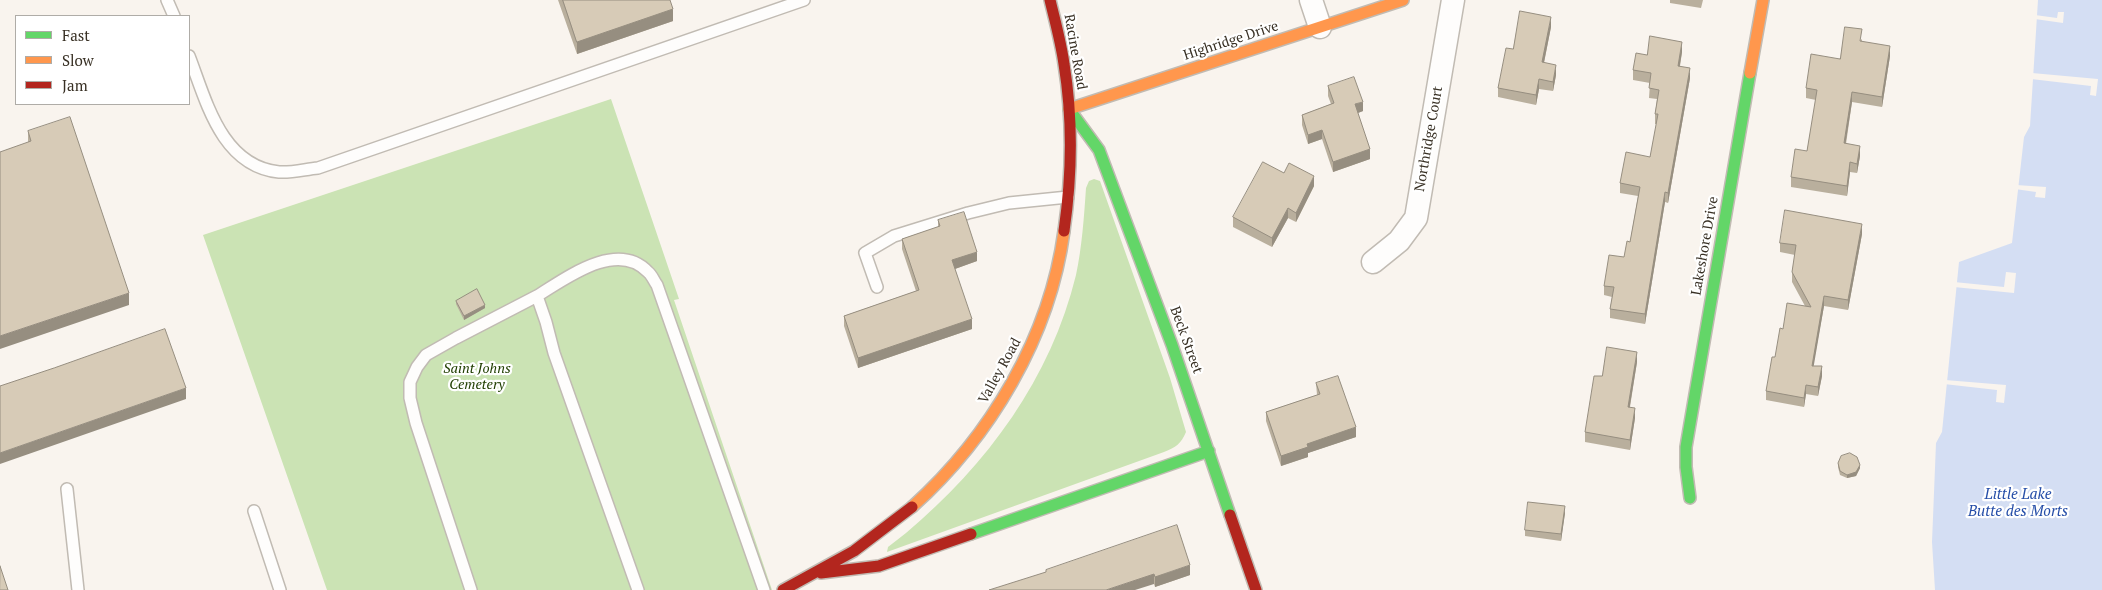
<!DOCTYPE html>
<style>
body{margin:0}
#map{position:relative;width:2102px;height:590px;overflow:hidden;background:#f9f4ee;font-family:"PT Serif",serif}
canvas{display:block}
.legend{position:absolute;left:15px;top:15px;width:175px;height:90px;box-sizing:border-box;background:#fff;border:1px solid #afaca7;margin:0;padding:6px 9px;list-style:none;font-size:15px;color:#383024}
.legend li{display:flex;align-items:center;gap:10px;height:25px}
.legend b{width:25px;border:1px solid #afaca7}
</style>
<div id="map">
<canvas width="2102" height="590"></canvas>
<ul class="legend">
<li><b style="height:6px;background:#63d668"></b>Fast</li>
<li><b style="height:6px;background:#ff974d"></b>Slow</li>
<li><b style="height:6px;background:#b3261e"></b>Jam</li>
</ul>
</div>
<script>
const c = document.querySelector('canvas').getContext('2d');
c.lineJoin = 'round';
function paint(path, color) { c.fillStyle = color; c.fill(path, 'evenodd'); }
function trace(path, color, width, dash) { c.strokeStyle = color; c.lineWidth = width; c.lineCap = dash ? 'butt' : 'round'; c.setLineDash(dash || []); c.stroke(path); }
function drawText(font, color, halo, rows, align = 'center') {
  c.font = font + ' "PT Serif",serif'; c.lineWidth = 4.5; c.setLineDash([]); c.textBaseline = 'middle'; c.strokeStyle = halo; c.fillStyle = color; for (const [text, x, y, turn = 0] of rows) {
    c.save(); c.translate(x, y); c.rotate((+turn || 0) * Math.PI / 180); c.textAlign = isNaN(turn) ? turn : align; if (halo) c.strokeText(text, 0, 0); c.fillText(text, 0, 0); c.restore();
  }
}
paint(new Path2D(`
 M611,99L679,299L674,300L772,590H327L203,235Z
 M1094,179L1100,181L1170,378L1186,432C1181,444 1176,447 1164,452L887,552L888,547C894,542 900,538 906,533C987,465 1051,378 1076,275C1082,247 1084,217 1086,188L1089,181Z`), '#cbe3b4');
paint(new Path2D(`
 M2038,0H2102V590H1935L1932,542L1936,443L1942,432L1959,262L2012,243L2024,137L2030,126Z`), '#d4def3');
paint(new Path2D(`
 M2058,12H2064L2063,23L2035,19V15L2057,18Z
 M2032,73L2098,79L2096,96L2090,95L2091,86L2031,79Z
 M2016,185L2046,187L2045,198L2035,197L2036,192L2015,189Z
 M2006,272L2016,273L2014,293L1954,287V282L2004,287Z
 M1945,380L2006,385L2004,403L1996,402L1997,390L1944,384Z`), '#f9f4ee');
const lane = new Path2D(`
 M167,0L174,16
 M189,56C206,100 221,166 279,172C292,173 306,169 318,168L804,0
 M877,287L865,253L894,236L968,213L1009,203L1068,197
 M67,489L78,590
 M254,511L280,590
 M471,590L416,423L410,398V382L417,367L426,355L456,338L537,296
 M638,590L554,353L546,322L537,296C565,279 617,239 648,272C652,275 654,281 657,285L764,590`);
const street = new Path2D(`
 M1311,0L1320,27
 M1373,262L1399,241L1416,218L1453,0`);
const fast = new Path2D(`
 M1069,109L1099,150L1172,345L1230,515
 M1690,498L1686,467V447L1750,73
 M971,534L1209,451`);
const slow = new Path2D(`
 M1750,73L1763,0
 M1069,109L1403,0
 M912,507C990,437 1050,337 1064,231`);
const jam = new Path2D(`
 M1050,0C1055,21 1061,42 1064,64C1073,119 1072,175 1064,231
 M1230,515L1256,590
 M821,573L879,566L971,534
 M783,590L854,551L912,507`);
trace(lane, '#c1bbb3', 14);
trace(street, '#c1bbb3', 25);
trace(fast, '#c1bbb3', 14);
trace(slow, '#c1bbb3', 14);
trace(jam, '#c1bbb3', 14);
trace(lane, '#fefdfc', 11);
trace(street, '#fefdfc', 22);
trace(fast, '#63d668', 11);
trace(slow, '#ff974d', 11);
trace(jam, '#b3261e', 11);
paint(new Path2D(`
 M558,0H670L673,21L577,54Z
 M1670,0H1703L1701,8L1670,3Z
 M1551,27L1544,63L1556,75L1553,91L1539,89L1536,105L1498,97V88L1513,49Z
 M1862,39V42L1890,56L1882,107L1852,102L1846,144L1860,156L1857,173L1850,172L1847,196L1791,187V177L1807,151L1816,100L1806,98V88Z
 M1682,52L1680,66L1690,78L1668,203L1665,202L1645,324L1610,318V309L1612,297L1604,295V286L1624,257L1630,242L1638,196L1620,193V183L1650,157L1657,124H1655V114L1657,99L1649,98L1650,83L1633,80V70L1647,55Z
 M1328,86L1363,111L1358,113L1370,159L1333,172L1322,139L1308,144L1302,125V115L1331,104L1328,96Z
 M28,131L129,305L28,142Z
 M1284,173L1314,186L1296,222L1288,218L1272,247L1233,227V217Z
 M938,220L977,261L955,269L972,329L858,368L844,326V316L916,291L902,249V239L938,227Z
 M1862,234L1848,310L1824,306L1813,366L1822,376L1818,396L1806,394L1804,407L1766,400V391L1783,329L1805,306L1792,282V272L1795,255L1780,252V243Z
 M456,301L485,308L464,320L456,304Z
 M1637,362L1630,407L1635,418L1630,450L1585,442V432L1602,376Z
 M1316,383L1356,437L1308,453V457L1281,466L1266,421V412L1317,395Z
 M1838,463L1860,468L1856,476L1847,478L1840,475L1838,467Z
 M1565,513L1561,541L1525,536V530Z
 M1046,570L1190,575L1155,587L1154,584L1046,572Z`), '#b9af9d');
paint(new Path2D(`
 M673,9V21L577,54V42Z
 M1551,17V27L1542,72V62Z
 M1682,42V52L1678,76V66Z
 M1890,46V56L1882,107V97Z
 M1556,65V75L1553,91V82Z
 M1690,68V78L1668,203V193Z
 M1539,79V89L1536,105V95Z
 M1852,92V102L1844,153V143Z
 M1363,102V111L1355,114V104Z
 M1322,130V139L1308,144V135Z
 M1860,146V156L1857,173V164Z
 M1370,149V159L1333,172V162Z
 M1850,162V172L1847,196V186Z
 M1314,176V186L1296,222V213Z
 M1665,192V202L1645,324V314Z
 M1288,208V218L1272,247V238Z
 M1862,224V234L1848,310V300Z
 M977,252V261L952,270V260Z
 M129,293V305L0,349V336Z
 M1824,296V306L1812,376V366Z
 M485,305V308L464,320V316Z
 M972,319V329L858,368V358Z
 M1637,352V362L1628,417V407Z
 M1822,366V376L1818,396V387Z
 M1806,385V394L1804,407V398Z
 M186,388V399L0,464V453Z
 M1635,408V418L1630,450V440Z
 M1356,427V437L1308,453V457L1281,466V456L1307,444Z
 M1860,465V468L1856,476L1847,478V475Z
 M1565,506V513L1561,541V534Z
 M1190,565V575L1155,587V577Z
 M1154,574V584L1135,590H1106Z`), '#968e80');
const building = new Path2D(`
 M563,0H670L673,9L577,42Z
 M1520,11L1551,17L1542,62L1556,65L1553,82L1539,79L1536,95L1498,88L1506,48L1513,49Z
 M1845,27L1862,29L1860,41L1890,46L1882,97L1852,92L1844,143L1860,146L1857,164L1850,162L1847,186L1791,177L1795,149L1807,151L1817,90L1806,88L1811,54L1840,59Z
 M1650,36L1682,42L1678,66L1690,68L1668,193L1665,192L1645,314L1610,309L1614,287L1604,286L1609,255L1624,257L1627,241L1630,242L1640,187L1620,183L1626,152L1650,157L1658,114H1655L1659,90L1649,88L1651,73L1633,70L1636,53L1647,55Z
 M1354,77L1363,102L1355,104L1370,149L1333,162L1322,130L1308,135L1302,115L1334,103L1328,86Z
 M70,117L129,293L0,336V152L31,141L28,131Z
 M1263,162L1284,173L1289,163L1314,176L1296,213L1288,208L1272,238L1233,217Z
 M1785,210L1862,224L1848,300L1824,296L1812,366H1822L1818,387L1806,385L1804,398L1766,391L1772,357H1775L1780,328L1783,329L1787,303L1811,307L1792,272L1796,245L1780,243Z
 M964,212L977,252L952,260L972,319L858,358L844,316L919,290L902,239L940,226L938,220Z
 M477,289L485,305L464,316L456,301Z
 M165,329L186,388L0,453V386L54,368Z
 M1607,347L1637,352L1628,407L1635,408L1630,440L1585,432L1594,376H1602Z
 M1338,376L1356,427L1307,444L1308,447L1281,456L1266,412L1320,394L1316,383Z
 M1850,453L1857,457L1860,465L1856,472L1847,475L1840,471L1838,463L1841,456Z
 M1528,502L1565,506L1561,534L1525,530Z
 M1177,525L1190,565L1155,577L1154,574L1106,590H989L1046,572V570Z
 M0,566L8,590H0Z`);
paint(building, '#d7cbb7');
trace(building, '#968e80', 1);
drawText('14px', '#383024', '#fff', [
 ["Highridge Drive",1231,41,-18],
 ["Racine Road",1075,52,80],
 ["Northridge Court",1429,139,-80],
 ["Lakeshore Drive",1705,246,-80],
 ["Beck Street",1186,340,70],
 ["Valley Road",1000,371,-61]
]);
drawText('italic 14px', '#203e01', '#fff', [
 ["Saint Johns",477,369],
 ["Cemetery",477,385]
]);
drawText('italic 15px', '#264ea8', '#fff', [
 ["Little Lake",2018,495],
 ["Butte des Morts",2018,512]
]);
</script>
